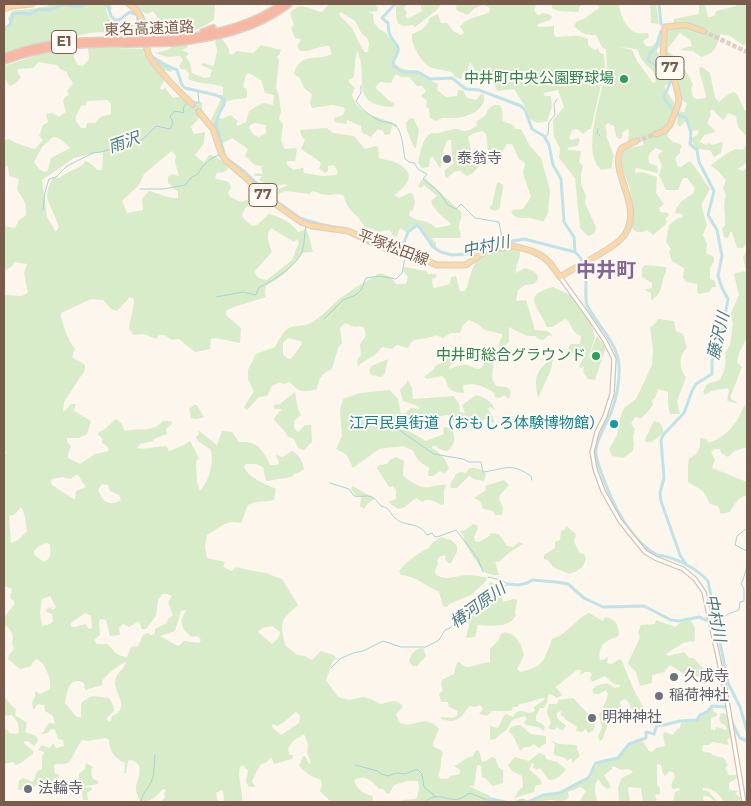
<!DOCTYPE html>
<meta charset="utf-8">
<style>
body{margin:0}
#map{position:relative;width:751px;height:806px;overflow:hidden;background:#fdf6ec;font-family:Montserrat,sans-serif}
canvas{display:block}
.frame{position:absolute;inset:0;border:5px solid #7a5c4d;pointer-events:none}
</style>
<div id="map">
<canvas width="751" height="806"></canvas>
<div class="frame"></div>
</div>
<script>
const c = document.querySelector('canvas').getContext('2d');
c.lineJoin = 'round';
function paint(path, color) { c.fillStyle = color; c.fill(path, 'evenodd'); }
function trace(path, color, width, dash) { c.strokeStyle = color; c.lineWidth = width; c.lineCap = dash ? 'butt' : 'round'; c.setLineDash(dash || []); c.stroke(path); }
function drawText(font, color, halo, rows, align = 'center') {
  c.font = font + ' Montserrat,"Noto Sans JP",sans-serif'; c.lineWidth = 4; c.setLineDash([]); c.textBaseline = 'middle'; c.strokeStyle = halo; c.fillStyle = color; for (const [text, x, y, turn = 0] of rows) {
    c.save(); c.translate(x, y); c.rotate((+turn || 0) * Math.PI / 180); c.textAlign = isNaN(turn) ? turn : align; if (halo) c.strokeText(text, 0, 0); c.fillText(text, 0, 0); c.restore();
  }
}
paint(new Path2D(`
 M51,4H67L76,6L81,4H111L112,9L106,8L107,14L112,23L108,33L101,32L90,33L4,53V28L10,26L8,18L12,11C23,9 42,9 51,4Z
 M133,4H215L214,20C203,27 183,38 170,36L153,11L148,14L140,11Z
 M329,4H375L378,8L377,11L368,12L373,14L374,23L379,29L385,32L397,48L394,62C404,74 410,67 423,73L425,78L438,84L437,90L446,97L457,96L458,90H463L467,98L476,100L481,94L484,95C487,109 468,117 456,118C448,119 443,116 436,121L430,118L429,108L426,107L427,101L421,96L426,91L422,86H417L409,77H401L396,74L391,83L380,82L375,88C382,92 387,101 394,103L393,107C347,105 370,78 357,51C354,61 356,69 353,78L349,79V82L355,88L352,94C357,116 380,116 397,125L396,127L392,126L390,134L385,135L383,131L378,129L371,137L363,133L361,129V126L347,120L346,124L335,122L334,118L343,115L345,109L343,107L332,105L312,108L310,103L312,94L305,89L299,77L296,76L294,73C302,51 315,62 332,54L329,46C319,45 312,52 300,51L297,46L300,42V39L295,38L291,28L294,25L290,13C301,0 307,9 322,12ZM341,12L355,21L362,34L367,38L369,43L368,52H364L352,28L341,17L339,14Z
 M396,4H407L404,8L407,13L405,16L408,19L422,11L420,4H441L438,9L415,27L413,25C394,29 396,18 396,4Z
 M457,4H535L536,6L534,10L538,15L543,13L551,15L552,18L550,20L538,24L537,26L539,27L554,26V34L556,37C567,37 578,33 588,39V45L595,50L598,48L600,53L604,54L605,66L591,129H589L583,134L577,129L572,130L569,138L571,140L578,138L580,140L578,146L569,147L567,150L581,151L579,162L583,166L581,175V184L586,196L585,203L596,227L595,233L588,236L580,228L575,178L559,158L560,148L554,137L553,120L564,107L558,90L543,93L545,96H551L552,107L547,121L537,123L529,118L526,108L514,89L497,91L493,81L494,78L490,68L485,73L476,72L470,62L467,72L462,74V78L460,79L454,76L453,73C446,70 440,70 433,68C423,66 410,44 412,34C421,31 427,27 430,18L438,14L441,23H447L453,31L461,35L464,33L460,26C467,18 479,16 489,13L490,8L483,5L475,8L468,15L458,11L456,8Z
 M551,4H619C620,14 625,28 636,33C640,34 644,33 648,33L649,37L643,41L646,46H652L656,43L659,34L663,33L661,46L657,49V52L669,67L674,83L665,85V89L676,105L670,130L667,136L673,142L680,144L682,147L680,149V153L675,158L678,166L681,167L689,161L692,163L710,189L702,203V208L707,225L703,235L707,244L706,253L714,257V261L710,268V279L715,281L716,287H712L709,292L699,294L697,292V284L687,282L683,278L684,268L672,261L669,252L671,249L666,242L669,225L678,218H683L682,214L675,213C677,203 685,198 693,194L695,188L687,178H683L678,190H666L665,188L659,175L662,165L658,157L659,154L663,151L656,148C650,152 647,155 649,163L657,166L658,173L636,168L635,170V173L642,172L657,177L656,193L664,204L659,208L660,212L668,213L669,215L665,219L667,221L665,225L653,235L647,230C640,234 635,233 630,226L631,202L630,189L621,165L623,152L629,148L644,145L643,141L633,144L628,141L629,130L627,129L622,133V138L619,139L616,136L614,126L608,123L605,126L607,133L606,135L614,156L612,163V168L602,170C580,156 602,91 607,69L606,49L602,47L596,35C588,36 580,33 574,26L576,22C587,18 588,15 598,9L599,6C592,3 587,4 580,6L578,12H576L559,11L553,9ZM620,47L637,49C639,53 640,58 643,61C650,71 654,66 656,82L653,83L637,61L632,50Z
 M650,4H656L659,24L651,23Z
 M697,4H705L708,17L714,16L716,11L736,6V4H747V43L744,46L730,36L721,34C715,45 718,53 701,57L693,51L680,50L681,49L692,46L690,40L680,33L668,48V52C677,55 689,76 693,84L691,89L693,97L696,99L706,98C705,87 700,78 699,68L702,67L710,73L715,98L719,102L727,95L734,92C741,97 741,107 747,113V137L738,127L736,116L728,113L726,117L723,120L713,110H710L711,115L707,123L716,132L704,135L700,142L706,145L709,143L712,145L723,142L721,153L714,157L710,150L697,149L690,139L698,134L699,130L691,131L685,121L680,127L677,124L678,111L684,112L687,103L681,100L676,81L663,48L669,30L672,28L674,19L699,14V5Z
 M125,20C132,22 137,28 140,35C138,36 117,33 115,32L119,24Z
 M219,37H221L229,49V53L232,55L237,51L253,53L261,45L281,50L279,55L277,56L279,61L276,88L279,96L281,112L279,119L283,124L281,141L285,149L296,148L297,150L295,161H287V165L294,170L303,168L304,173L323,176L336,175L338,172L334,165L328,166V171L325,173L319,169L321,163L319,161L301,149L305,140L301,135L300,130L327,128L333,133L354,136L365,149L375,146L378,147L379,158C384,160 390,160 395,162C416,172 411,184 394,195L400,198L409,193L413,194L415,202L413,210L410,211L409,215C418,224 425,217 436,228L451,225L450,223C442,216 435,212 431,201L437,196L424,185L421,188L418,186L421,181L425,178L461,212C463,219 459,220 459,227C459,231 462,232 460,238H433L432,239L436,243V247C428,243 424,233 419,226H412L406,232L400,228L397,237L393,236L390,230L377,232L373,229L365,228C360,215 346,211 344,196C336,193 336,195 328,195C322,195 318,192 312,191L310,194L285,191L278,194V189L287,186L285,184L274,186L272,194L269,190L267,184L259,180L262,176H254L255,173L263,174V176L261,166L255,165L245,156L248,149L232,138L220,145L211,120L221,99L220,95H223V87C211,82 199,85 188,79L189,74L186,70L181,69L179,66L183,60L180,56L168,57L155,53L167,50L175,45H187L188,47L182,50L189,53L186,57L190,63L192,73L204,78L210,77L212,70L201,65L203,63L213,66L214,65L217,51L215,41ZM249,73L261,80L265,93L274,95L273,105L263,103L249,111L246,122L238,126L236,124L238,121L230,115L222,119L216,116C226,98 227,101 246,98L247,95V90L243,86L246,75ZM255,123L266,125V133L259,137L254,135L249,128L250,125Z
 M88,47L143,49L144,54L148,57L157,58L173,67L171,72L165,70V79L160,88L162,90L165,88L173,98L182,96L188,103L202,102C203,114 199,119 191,127L194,134L205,132L204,143L195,155L204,163L209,155C216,155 225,162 228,169L224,172L217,173L215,178C222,182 228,178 231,187L228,193L230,197L241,202L246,200L251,202V204L246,207L242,214L243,218L252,226L257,225L269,214C281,217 291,222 298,232L306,229L309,236L313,252L302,253C291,269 283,276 266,286L265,292L266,297C258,300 231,307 226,311V315L241,328L240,343L216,338L211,339L210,349L195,352L179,339L172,340L164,335H159L156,339L144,334L134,335L129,329C130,318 134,311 134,299L130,297L117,311L111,309L103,300L91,299L61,313C61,322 69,343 75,348L72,357L85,365V370L64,402L63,411H65L71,404H76L74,411L91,421L87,434L79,438H67V442L71,446L68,455V458L80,464L95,454L109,451L107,446L102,443V438L98,435L99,432C106,430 110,423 116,419L121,423L125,431C139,427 152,434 163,421H171L172,424L166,429L167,434L154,439L153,441L140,444L137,448C146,450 157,446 166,446L169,451C176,448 184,446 190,441L199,458L196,461V464L197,482L200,491C209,480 214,464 211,450L198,441L196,437L199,434L198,430L217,445L222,431L232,432L239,442C257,441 263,449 270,465H276L279,463L276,455L283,457L292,451C300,456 302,460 304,469L298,473L294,474L292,477L266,481L263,467L256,464H246L244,467C249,478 265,484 276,489L274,500C265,503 256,500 248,505L241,523C226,519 220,528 207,535L205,547L207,558L225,562L223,567L232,571L236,567C246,570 256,571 266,573C271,574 276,578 282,579L298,605C280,621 280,621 285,645L297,655L305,656L312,660L321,651L334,655L336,659L333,661L326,680L338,697L349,700L363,697L371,699L380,704L394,701L400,703L403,706L396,715L400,723C403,724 409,725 412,724C422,721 431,719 439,729L433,743L434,747L441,750L443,754C439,761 443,767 438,775L441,779H448L450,776L460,774V770L454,766C461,764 465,757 473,756L476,750L479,751L482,762L486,761L492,757L495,758L499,768L503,770V783L493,786L485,778L482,777L481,766L479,765L477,766L474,786H469L490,796L492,799L508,802H478L476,800L473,802H398C406,798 410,801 417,798L419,788L418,781H407L394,785L389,794L386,793L383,789H379C372,781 366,774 354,780C357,789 363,794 372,796L374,802H331L320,791L322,785L321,780L309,775L299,766L303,756H305L309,764L311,763L307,753L308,745L304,734L293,741L288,748L289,755H293L292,759L274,764L271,757L267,762L260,765L252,781L255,787H249L246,782L248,770L245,768L244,765L240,767C237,775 243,792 242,802H226L224,800L223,791L221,790L216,793L218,802H161L165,797L164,793L166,790L163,789C156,797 151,802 140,802C139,798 137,795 136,791C135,779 148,766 131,760L128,761L126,773H124L125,763C115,759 109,751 109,740L105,738L88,741L82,740C77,746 73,758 69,762C66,765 58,763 54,765L55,774H59V778L54,780L57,786L61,788L47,789L42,784L36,785L34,787L29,786L28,782L25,784L26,790H18L19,781L23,778L33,782L37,771L42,769V756L44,754V752L38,750L42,745L50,748L53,743L56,748L64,746L63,740L58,739L55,730L51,729L48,733L42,734L49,723L55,724L53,716L45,711L44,705L38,704L33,710L32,702L35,697V692L36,691L40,694L50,689C52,680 45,663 37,659L33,662L31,666L20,669L8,659L9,655L14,649L12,643L13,636L9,628L4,625V617L14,605V601L10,598L12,589L4,586V457L6,453L4,448V295L21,296L28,293L24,273L27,264L15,262L11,267L4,271V226L15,228L19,220L26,215C26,199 24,202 17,189L19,179L9,176L8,165L4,168V140L9,139C15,144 25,145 33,149L36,148L43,140L39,136L43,125L48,122L46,114L53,113L59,117L66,112L63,101L65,97L69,95L67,91L73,83L67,74V72L60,69L57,65L39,62L33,68L18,69V73L21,77L16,83L10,86L4,79V66L44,53L74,48V58L78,65L83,66L89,59ZM107,100L111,104V114L100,117L95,123H87L86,128H81C72,117 76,118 81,106L86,105L87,101ZM53,137C60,137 65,143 70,148L51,158L48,170L45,172L40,170L34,162L42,147ZM103,151L102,170H97L94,166L86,161C79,171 68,169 60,178L53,177L48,188L47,198L59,227L56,232L47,217L42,180L74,158ZM172,151L176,156L175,162L179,176L171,174L168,177V183L178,192V198C169,199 158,193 149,191L142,199L143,210L127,213L122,201L139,185L144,174ZM271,228L294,242L297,239L299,242L292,260L267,280C261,279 255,278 255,271L272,252C269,244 265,235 271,228ZM77,474L86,487L76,491L75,500L52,485L51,482L52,479L62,477L70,479ZM102,484L108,485L110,491L119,495L121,500C108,507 103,502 98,490ZM21,507C26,515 25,523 27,531L18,540L11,543L9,516L15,514ZM46,543L50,544C50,551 53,559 43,562L34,554V551L38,547ZM162,594H167L172,596L168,602L173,615L168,619L167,623L155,629V634L151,635L148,633L143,635L138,646L131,647L127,657C113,655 116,651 107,644H97L94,640L100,635L99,622L100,619L106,620L110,636L120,635L119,628L123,624L129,627L139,621L142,629H146L156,616L158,600ZM50,596L56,607L53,610L50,607L46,610L47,612L52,614L53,621L50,624L42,626L40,613L42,599ZM186,610L181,621L184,630L191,637L198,636L201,640L199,643L184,641L178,646L160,636L175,631L181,611ZM85,613L91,616L92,628L89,629L85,624L74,627L71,626V623ZM272,626L280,632L279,637L272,644L258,632L262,628ZM126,662C124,669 117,673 115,680C113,692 132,708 112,716L110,722L106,719L114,711L113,705L109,698C95,697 94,693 81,703V718L76,716L65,703C67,692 69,675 84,683L85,690L102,685V681C108,673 117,666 126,662ZM296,712L300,716L299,723L281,735L272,727L273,724L277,726L284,722Z
 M494,105H500C504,111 501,115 503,121L513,125L516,129H521L530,146L541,158L550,190L548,213L544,221C539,221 535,219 531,218C522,217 517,221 511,212L513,210L523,209L531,197L523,173L525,163L519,159L512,144H507L497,160L489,158L486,134L482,131L474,133L468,137L471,150L474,151L473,159L478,160L481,164L473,173L467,176L460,171L454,172L447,178L445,176V170L454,163L452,157L451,140H448C441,149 445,159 440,168L433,157L430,158L429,167L422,168L418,163C420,153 422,139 431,133C440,135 447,129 456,129C459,129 462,131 464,131C469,131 473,128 476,126L477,121L485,116L488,109Z
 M410,118L414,119L419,130L416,148L414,147L407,131L406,123Z
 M747,142V162L738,169L743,171L747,167V243L743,248H737L732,232H730L728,238L724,237L722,228L725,226C726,215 722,206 726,195L723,188L726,180L717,170L711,166C712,163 732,150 735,149C738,149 741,150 744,149Z
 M499,182L503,185C503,194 500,200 500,208L496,211L490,209V206L492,205L497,183Z
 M512,248L520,249C521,260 515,264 516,273L525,268L531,270L537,274L538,279L534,284L525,285L518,290L516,301L526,300L535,330L547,331L551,334L552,337L549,335L543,340L538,339L535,336H527L509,327V342L502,350H498L500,340L502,337V334L485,330L478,324L469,320L463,325L460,333H451L443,338L436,335C429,339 420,338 412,341L408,348L397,345L392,349L382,347C373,359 368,357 358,366L357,360L361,355L360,344C365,338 367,336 364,328L360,326L355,327L345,323L340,328L342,343L338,348L332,369C322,373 318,379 317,389C304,393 298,392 290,382L283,384L280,382L272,386L267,396L259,397L247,410L244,407L254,391L248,380V370L256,354L275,347C278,341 281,335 286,330C294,323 303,329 314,321C323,315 330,307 338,300C351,290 366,281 380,273L391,277L396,284H406L408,277L403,271L404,267L426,271L428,274H436L437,277L432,279L433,287L435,288L450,284L451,277L456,276L460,291H465L467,287C476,253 479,253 512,248ZM288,338L301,341L302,344L291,359L287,358L283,354V343Z
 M747,250V338L739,353L737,362L742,367L731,395V399L737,402L736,403L727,401L729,390L727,388L711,391L705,395L703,392L707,384L720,380C726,367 726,367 725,353L730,345L733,323L730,315L739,295L734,275L735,273L746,271L743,257Z
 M645,265L666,267C667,273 664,274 663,280C661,290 660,294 651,301V293L647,291L645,289L652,288V283L642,277V268Z
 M553,287L570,295L584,306L592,326L595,338L586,363L597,336L606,347L595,380L588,379L583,372L584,366L582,368L579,367L583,358L567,350L571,344H580L581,336C570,332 573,323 565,319L552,327H547C540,307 519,296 553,287Z
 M658,319L674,321L676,331L683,334L687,348C678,356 679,368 686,377L677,401L680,414H670L668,404V392L658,389L655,398L652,400L653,405C649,410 646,414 641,418L635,417L631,424L635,429L633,437L634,444L633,451L623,458L612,456L609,449L617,435L621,414L625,407L636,399L652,365L653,350L650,327L654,325Z
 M483,350L494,357L492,379L496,386L507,387L511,391L509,399L504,395L500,398L495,397L494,393C482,385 475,383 463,385L464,393C454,393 447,390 446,380L442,376L427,379L424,377L434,369L435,366L441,363L443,356L450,357L452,364L449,367L450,369C455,367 461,364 467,365C472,366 478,372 482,367C486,363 483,354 483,350Z
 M553,358L551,370L538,398C534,378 535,370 553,358Z
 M388,359L385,373L382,377L371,375L369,372L371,366Z
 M407,379L412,388L413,399L454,396L459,404L460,412L465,413L462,405L476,395C484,397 492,401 495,410L490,407L488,409L493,417L494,422L492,423L488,419L481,420L467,428L454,422L453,417L448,415L435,417L432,422L421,424L409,430V431L426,441L444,434L443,428L446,427L452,429C456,438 455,445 447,451L441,450L436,446H432V448C441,453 446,459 449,469L444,474L440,471L433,476H428L429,468L419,461L412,450L403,446L379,449L353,468L347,455L336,449L342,436L340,410L343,399L360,393L390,390L398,399L401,414L406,413L411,408L419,409L418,406L403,401L400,390L407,382Z
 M295,392L298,409L301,415L294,421V428L298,432L305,425H311L312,442L304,450L298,448L294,439L288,437L284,430L274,420L275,417L282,409H274V405L280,404Z
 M194,405H197L204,417L197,419L191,418L189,409Z
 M747,405V447L735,451L728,457L721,453L720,449H714L711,452L715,460L712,468L747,482V495C738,498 734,504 730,512L721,514L718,506L710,504L703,491L688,482V464L689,459L697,453L700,446V438L706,439L709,443C727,436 737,424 744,406Z
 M654,421L659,422L663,428V433L652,442H646L645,439Z
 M396,457L404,461L403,476C411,481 419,489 430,487C436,486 439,484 446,485L444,491V504L441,505C434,501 429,497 422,502L417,498C410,500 408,508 398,509L388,502L396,499V490L393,486L389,487L377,468L379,465L387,464L391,459Z
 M469,468C475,468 482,468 486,474L484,481L474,479L469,476L457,488H451L450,485L456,474L460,472L466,473Z
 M504,480L509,485L500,495L499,499L503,507L502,515H495L494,512L490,510L483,509L480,501L474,498L486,490L485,486Z
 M353,486L375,499L368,503L364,509L360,506L361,497L355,495L351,489Z
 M473,524L477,525L478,529L474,536L475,541L479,542L488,537L491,533L499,534L507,546L513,547L519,542L523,544L510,552L500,561L495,562L499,575C493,575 489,575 483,571C482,570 464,543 464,540C463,539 464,538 464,536L459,530L464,531Z
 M566,526L576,534L574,542L580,553L584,554L586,558C584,568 578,571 569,574L553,567L548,560L544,559V555L555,548V542L560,540L561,531L565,529Z
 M441,537L451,540L457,546V552L451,563H448L445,559L446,555L439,557L437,560L438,564L435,571L436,575C447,581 455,576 466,575C472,575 481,576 487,578L486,581L471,595L449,604L447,607L443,606L439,592C425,586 417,576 401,575L399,571C406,562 418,553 429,548L431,544Z
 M492,582L500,588L503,602L514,599L517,600L515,612L516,615C510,628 491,626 478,625L475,637L466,638L469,626L468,619L484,596L489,594L491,591L489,583Z
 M589,613L603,621L605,617C613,619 617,621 618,629C619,632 620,634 617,637C615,638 612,638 609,640C601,644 598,651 600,660H603L608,657L607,663C614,666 615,660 621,659L633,688L643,707V715L640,720L636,719L628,701L624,699L620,702L621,709L618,716L607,719V727L602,740L600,741L598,736L602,728L599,715L606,701L608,694L606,690L599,694H594L592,690L596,686L607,683L615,688L620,687V685L614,684L605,676L592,682L590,678L592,675L590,672H585L580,675L581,670H576C570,677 562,681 556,687L562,695L557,698L551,694L548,695L547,703L544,708H540L536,716V721L541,723L545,727L544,731L538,727L527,725L524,723L527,718L524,716L515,719L511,722L507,729L495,739L490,740V726L497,728C502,724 501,718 506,714L513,717C520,704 524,717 535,711L534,707L544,700L545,698C535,699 528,704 519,704L518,707H513L511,711H492L487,716L479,714L483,709L480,705L475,707L470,706C461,716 459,725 441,719V717L451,718L457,716L458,711L449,707L448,702H441L439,694L443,690L441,685L442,680L454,674L457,662H459C461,663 463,666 466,667C469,668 485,662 490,662V649L498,641L501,634L505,632C518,635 521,644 524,655L517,669L520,672C543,667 544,661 552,639C567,635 575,619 589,613Z
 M656,620L675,627L680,623L690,620C697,627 694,632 695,641L683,643L666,654L668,656L684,652L689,658H694L707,673L708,679L701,683C698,675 693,671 684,674L670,665L664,672L652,675V683L640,686L636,672L628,664C629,659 638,644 640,636L638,633L641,625L655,624Z
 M423,648L426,656L417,666H413L409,662C410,654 416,648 423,648Z
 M4,696L11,705L16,709L15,715L27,723L25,732L36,736L38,741L34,746L28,741L23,742L33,751V754L19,764L15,765L13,762L4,764V728L8,731L9,733L16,734L19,732L18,723L12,715L4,716Z
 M573,698L591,717H596L594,730L588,733L586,729L582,732L576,731L577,727L565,719L564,717L560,715L562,712L560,711L557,713V718L566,726L562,731L557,727L554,730L548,728L551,723L547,712L549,704H557L558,700Z
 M713,707V711L717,714V716L711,718V729L715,731L716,727L727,730L726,726L721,723L719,719L721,713H724L727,715H731L738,732L735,733L733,730H730L731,736L727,740L729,745L713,742L709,745H703L702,750L704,752L711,753L712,755L724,758L728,765L725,768L729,775H737V778L729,783V790L738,791L735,794L740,797V802H724C720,794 712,788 703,788V790L709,792L717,801L716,802L709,797L705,796L703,797L704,802H673L675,792L680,790L679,788L673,789C669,784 673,781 675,777L674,773L670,771L665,776L663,774L661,765L657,764V785L660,788V794L655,795L657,802H643L641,788L628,787L630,802H619L618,787L622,778L633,772L629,769L622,770L612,766V769L604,775L611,787L608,789L602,785L600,781L598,779C593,786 595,795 598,802H579L586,791L581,787L568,792L569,798L562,802H554L555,800C546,800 537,802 528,802C537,795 547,797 558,792C569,788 579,778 591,777C598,758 601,759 620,757L625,748L636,739L643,742L649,751L652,752L656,748L665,746L663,734L665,732L673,735L677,729L680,728L681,722L697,721C701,716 708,711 713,707Z
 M517,725H520L531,734L546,736V743L539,748L534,744L529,747H524L521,751C516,745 516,736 509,732L510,728Z
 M552,741L559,744L577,745V749L580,756L572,763V758L567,761L565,758L554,755V748L555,745Z
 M539,753L545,755L546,759L557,762L566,769C561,775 558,780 549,780L540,768L536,770L533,767L534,764L532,763L529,769L540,779L542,784L535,786L534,792L514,798L520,789L523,787L522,776L512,771L508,765L515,757L529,761Z
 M86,763L93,767L91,771L93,779L98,781V784L86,786V788L91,787L92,790L87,793L88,800H83L82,791L78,789L79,774L85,769Z`), '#d8ecc9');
trace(new Path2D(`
 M361,86V93L356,101C362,110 371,117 381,121C385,122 392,122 395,125C403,132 403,150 405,159L409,162L414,163L419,170L427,174L423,179L438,191L448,205L456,209L461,204L475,218L499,222L503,243
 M192,101L199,103L198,92
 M598,129L597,133L600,136
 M545,138L548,134L549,122L555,115L554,104L557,99
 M140,189H164L185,185L192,177L198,174C202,165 210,158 219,155
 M43,210L45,192L49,179L56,177L67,166L93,153L101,152L142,140L156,126L170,129L173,123L170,116L175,111L184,113L183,108L188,102
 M216,297L243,292L256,295L259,287C272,282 297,265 302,252C305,244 304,234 306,225
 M324,319L343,300L356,295L361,290L366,278L379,276L396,279L402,273L405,258L386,250
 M396,428L434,454L463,459L469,462H481L483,472C506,469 510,462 531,476L532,480
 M330,483L349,489L354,496C369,498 370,491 381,506C392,509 388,512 395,518C404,527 418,521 427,535L432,533L434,536L437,537L456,530L478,559L483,572
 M747,528L737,536L735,545L747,551
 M715,621C721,617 733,612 739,610L740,602L744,601V589L741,584L743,580L747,566
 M331,668L340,659L353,653L363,651L383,641L401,647H426L439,640L445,630L450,628L470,608L484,599L486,600L495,598L498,590L508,584L501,580L488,577
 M355,765L378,771L381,774L388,776L396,773L405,774L417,769L422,774L424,787L436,797
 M141,802C142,794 146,791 150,784C155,776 154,764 155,755
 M425,802C438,790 447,802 459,799C463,798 467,794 470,793L487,800`), '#a5d3da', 1);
trace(new Path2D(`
 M104,4L108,6L111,16L115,20H119L130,12L138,15L137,25L142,36L145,51L162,64L177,70L182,85L185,88L216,95L224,99V104L218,116L216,124L224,153L226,158L245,172L272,198L300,218L319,224L349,230
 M395,4L382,18L388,23C389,27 388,32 390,35C397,49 403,44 393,62V66L403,72H418L430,79L452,78L466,89L479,90L521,106L525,110L532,129L544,136L549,145L553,165L561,179L564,222L574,237L575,252
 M659,4L661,24
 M4,28L10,25L13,14L20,13L31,14L39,9L50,10L64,4L78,7L86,4
 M661,31L656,47L649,55L648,60C653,67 673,69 670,82C669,88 665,92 664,98L675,113L686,118L691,132L690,144L697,150L699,162L714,191L708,215L717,230L722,256L718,276L722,288L728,299L720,343L712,361V374L696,384L692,391L684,413L663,435L661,440L664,478L660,493L661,501L680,555L686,564
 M392,248H397L403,245L408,232L417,225L420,228L433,247L441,252L452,255L467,254L495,244L524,239L575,252C594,269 582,285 587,305C596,324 618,343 619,365C620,382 616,402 609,417C604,428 598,437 596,449C595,454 597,458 598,463C608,494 627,539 657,555C675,557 695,567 708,581L728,683L740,707L747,731
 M508,584L518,585L527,583L532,580L556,582L568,584L584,598L603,607L644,606L671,620L679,621L699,617L711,622
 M732,723L740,738L747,741
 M487,800L492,799L505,802
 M517,802L522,800L527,802
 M528,802L543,795L560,793L588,778C593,773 592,767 596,763L618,758L629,744L646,738V732L654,734L657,725H664L680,721L697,720L700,715L707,712L712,706L726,707`), '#bfe3e8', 3);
trace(new Path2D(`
 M703,31L747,52
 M192,104L199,112
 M636,141L656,134`), '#dcd0c4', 4.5, [4.5, 2]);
const secondary = new Path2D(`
 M560,277L589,317L605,341L614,359L612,394L605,416L597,432L592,452L595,469L603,491L620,521L645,552L655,558L683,569L695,579L704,592L725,689L744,802`);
const primary = new Path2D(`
 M129,4C149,17 142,35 148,53C153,67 181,93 192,104
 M4,9L13,6L32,4
 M199,112L213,129L221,153L226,161L244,176L264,196L301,222L312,226L348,231L385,248L409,253L437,265H466L487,250L514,246L532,251L542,256L550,263L560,277C577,266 606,253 620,240C650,211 606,172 622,148L636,141
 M656,134L664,131L670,125L678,105L679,98L673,74L663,53L665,27L686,25L703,31`);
const motorway = new Path2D(`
 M203,32L213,28
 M173,39C211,35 251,26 282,4
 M174,43C214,38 256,30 289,4
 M4,57C44,41 84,40 127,40
 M4,61C44,46 84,43 127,44`);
trace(secondary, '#d6c0b0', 5.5);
trace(primary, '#dad1cd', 7);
trace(motorway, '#dad1cd', 8);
trace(secondary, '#fff', 3);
trace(primary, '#fbd9a5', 4.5);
trace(motorway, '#f7b7a3', 5);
const motorwayBridge = new Path2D(`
 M127,40L173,39
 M127,44L174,43`);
trace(motorwayBridge, '#dad1cd', 8, []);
trace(motorwayBridge, '#f7b7a3', 5);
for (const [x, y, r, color] of [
 [624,79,5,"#2e9e5b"],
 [447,159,5,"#6b7280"],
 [596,356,5,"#2e9e5b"],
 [614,424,5,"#0f9aa8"],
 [674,677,5,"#6b7280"],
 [659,696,5,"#6b7280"],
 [592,718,5,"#6b7280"],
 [28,789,5,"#6b7280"]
]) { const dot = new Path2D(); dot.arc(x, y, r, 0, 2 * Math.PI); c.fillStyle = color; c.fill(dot); trace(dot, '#fffaf3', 2); }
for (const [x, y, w] of [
 [64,42,25],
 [670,68,28],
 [263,195,28]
]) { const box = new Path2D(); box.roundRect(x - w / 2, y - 11.5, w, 23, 4); c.fillStyle = '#fffaf3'; c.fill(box); trace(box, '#7a5c4d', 1); }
drawText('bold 14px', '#7a5c4d', null, [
 ["E1",64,42],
 ["77",670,68],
 ["77",263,195]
]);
drawText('15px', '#7a5c4d', '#fffaf3', [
 ["東名高速道路",149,29,-2],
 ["平塚松田線",393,248,21]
]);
drawText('15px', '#27864d', '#fffaf3', [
 ["中井町中央公園野球場",614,79],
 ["中井町総合グラウンド",586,356]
], 'right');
drawText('15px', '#5b616d', '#fffaf3', [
 ["泰翁寺",457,159],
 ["久成寺",684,677],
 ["稲荷神社",669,696],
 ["明神神社",602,718],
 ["法輪寺",38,789]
], 'left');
drawText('15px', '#0d838f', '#fffaf3', [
 ["江戸民具街道（おもしろ体験博物館）",604,424]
], 'right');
drawText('italic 16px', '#437c86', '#fffaf3', [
 ["雨沢",124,143,-19],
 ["中村川",486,247,-12],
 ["藤沢川",719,336,-77],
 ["椿河原川",478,606,-36],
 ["中村川",715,618,79]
]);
drawText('bold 20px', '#846695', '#fffaf3', [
 ["中井町",606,271]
]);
</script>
